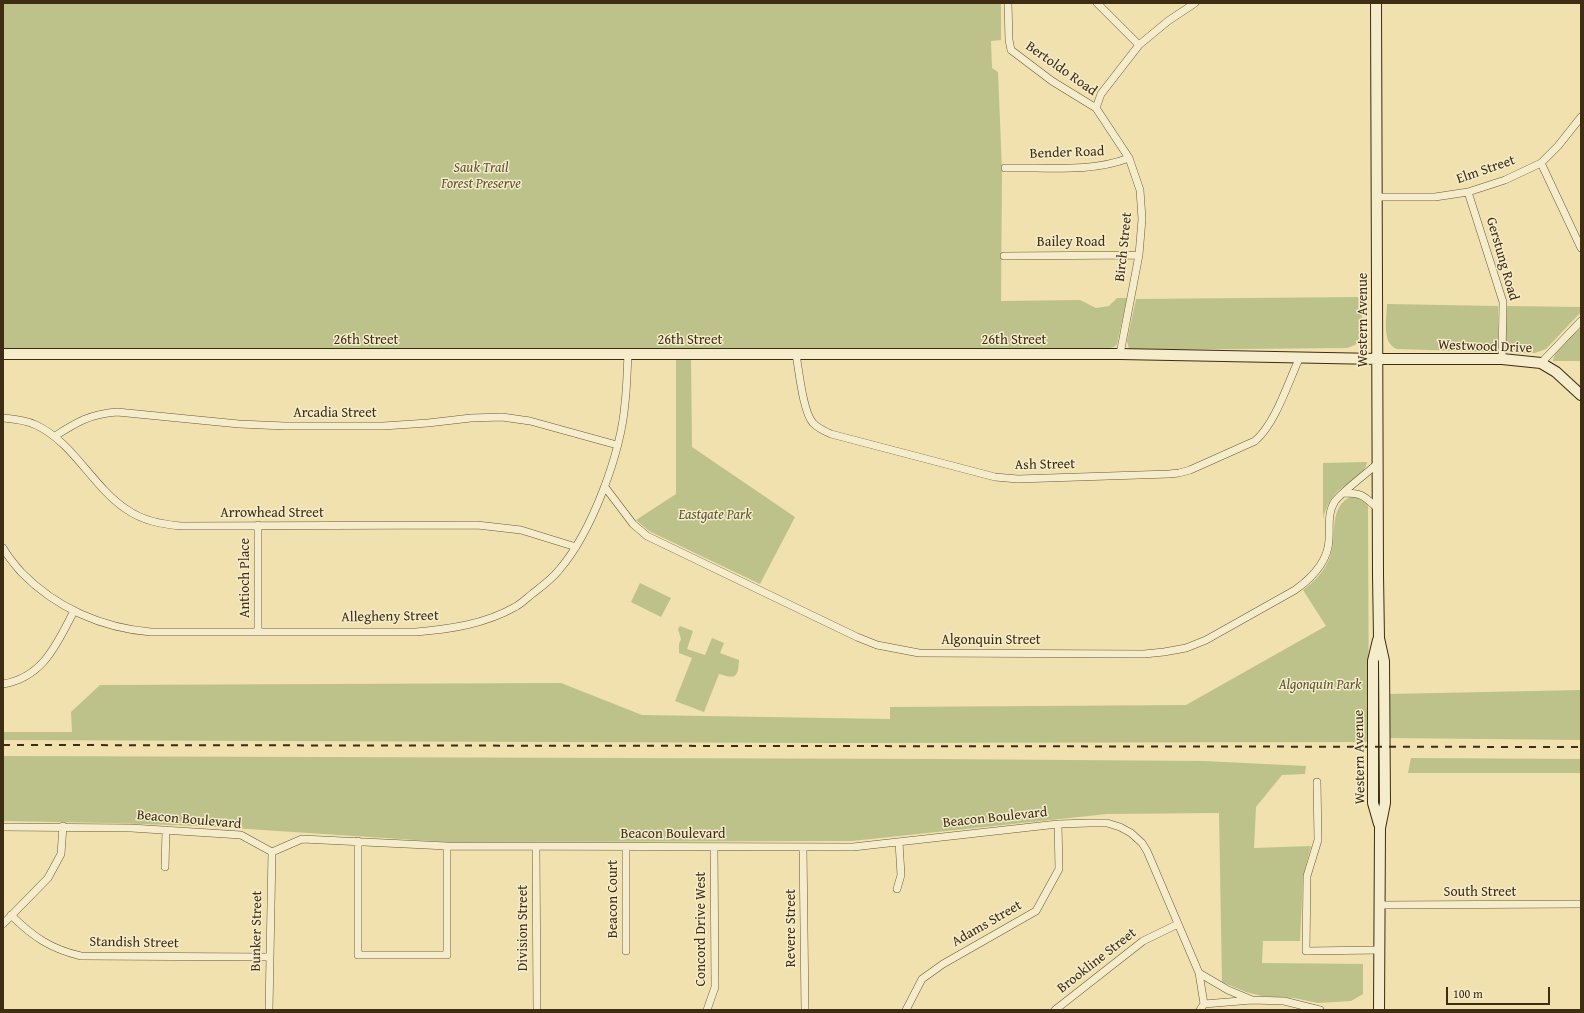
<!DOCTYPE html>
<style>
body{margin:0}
#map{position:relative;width:1584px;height:1013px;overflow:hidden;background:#f0e1af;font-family:"Gentium Book Plus",serif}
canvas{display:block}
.frame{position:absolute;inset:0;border:4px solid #3e2c13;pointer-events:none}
.scale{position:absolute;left:1446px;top:987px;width:104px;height:18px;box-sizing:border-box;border:2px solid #3e2c13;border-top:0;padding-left:5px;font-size:12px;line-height:14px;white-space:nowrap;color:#3e2c13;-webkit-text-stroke:3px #f5eccb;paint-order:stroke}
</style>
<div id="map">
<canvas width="1584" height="1013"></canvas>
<div class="frame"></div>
<div class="scale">100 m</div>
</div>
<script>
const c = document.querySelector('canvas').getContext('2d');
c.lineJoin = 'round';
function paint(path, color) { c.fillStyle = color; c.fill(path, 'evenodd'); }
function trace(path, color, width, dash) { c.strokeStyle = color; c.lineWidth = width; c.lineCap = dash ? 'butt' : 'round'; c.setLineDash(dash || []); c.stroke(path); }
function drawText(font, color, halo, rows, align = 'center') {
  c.font = font + ' "Gentium Book Plus",serif'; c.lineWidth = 3; c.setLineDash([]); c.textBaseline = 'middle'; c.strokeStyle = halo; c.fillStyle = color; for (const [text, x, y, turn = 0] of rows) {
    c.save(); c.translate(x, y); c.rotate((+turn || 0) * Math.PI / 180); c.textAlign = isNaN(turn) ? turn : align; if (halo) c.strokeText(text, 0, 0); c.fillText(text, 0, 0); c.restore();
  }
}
paint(new Path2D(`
 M3,3H1001V40L991,41L992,68L998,72L1002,170L1001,301L1080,300L1096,308L1109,306L1117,298H1127L1117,344L1114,347L1102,350L963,349H3Z
 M1358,297C1360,307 1366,329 1362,338C1360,344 1352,346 1347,348L1133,350L1129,349L1127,341L1136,299Z
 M1387,304L1498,306V348L1496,351L1493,352L1397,349C1381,343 1387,318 1387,304Z
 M1507,306L1581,307V312L1546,349L1535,353H1511L1508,352L1505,345Z
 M1581,328V361H1553C1555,348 1572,336 1581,328Z
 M676,358H691L692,447L795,517L760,584L649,531L636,520L676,494Z
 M1367,462C1365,476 1347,483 1338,491C1330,498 1325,509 1323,519V463Z
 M1353,496H1357L1368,504V508L1369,742L831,743L3,740V732H72L71,712L100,685L561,683L642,715L890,719V707L1186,705L1326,626L1303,590C1314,582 1325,571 1330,557C1338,536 1327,505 1353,496Z
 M640,583L671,598L661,617L631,602Z
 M680,626L693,631L687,649L705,655L712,638L724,643L720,653L739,660C738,678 736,679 719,674L704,712L675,701L692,658L679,653V644L681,639L678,629Z
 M1581,690V740L1389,738V694Z
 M3,756L935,759L1204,761L1306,766L1305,774L1282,775L1256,807L1254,848L1311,846L1303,876L1300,941H1263L1262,963L1363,964V994L1351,1001L1318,1003L1294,998L1262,996L1246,992L1222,982L1219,813L1107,814L852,841L445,842L202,826L109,823L3,821Z
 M1411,758L1581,759V773H1408Z`), '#bcc289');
const street = new Path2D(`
 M1008,3L1009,40L1011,50L1052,81L1096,108L1129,158L1140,190L1142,219L1139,255L1120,354
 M1097,3L1139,45
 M1096,108L1101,94L1139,45L1168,21L1195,3
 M1541,163L1581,248
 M1005,168C1046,167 1090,173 1129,158
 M1468,192L1503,302L1502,359
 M1377,197H1435L1468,192L1505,180L1541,163L1558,146L1581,117
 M1004,256L1139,255
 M796,354C799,371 803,412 813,423C819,429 824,431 831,434L995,477L1018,479L1169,474L1179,473L1190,470L1255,441C1276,423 1288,382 1300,357
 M1541,363L1581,321
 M3,418C14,419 26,420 36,425C74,443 92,486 126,509C143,521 161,524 181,526L477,525L521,530L576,547
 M55,436C77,422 90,414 117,412L239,424L285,426H383L428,423L471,418L502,417L530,421L617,445
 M605,487L633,524L647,536L857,637L877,645L919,653L1144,654L1164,652L1186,648L1206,640L1295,590C1312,578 1328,562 1329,540C1330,527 1327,513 1335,501C1343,491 1367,473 1377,464
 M1344,493C1363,493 1364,496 1378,509
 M3,548C8,557 14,564 21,572C56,608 102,628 151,632H416C451,629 485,624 515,607C521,604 527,598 532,594C541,587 552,579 559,570C592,532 621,453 625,403C627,387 627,371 628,355
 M258,631V525
 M3,684C44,677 57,643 74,611
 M1317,782L1318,840L1307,876L1306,951L1380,950
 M3,827L131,828L241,835L272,852L302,839L447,846L853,847L1058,824L1090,823H1107L1120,827L1131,833L1142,843L1147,851L1199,973L1228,990L1252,1000
 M358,841V955H447V846
 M536,846L537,1010
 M626,847V951
 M803,847L805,1010
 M165,867L166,830
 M897,889L901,875L899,842
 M1380,905L1581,904
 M11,915C33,937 51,949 81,956L269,957
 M3,924L48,878L61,854L63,826
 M1199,973L1204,1004L1200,1010
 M1204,1004L1252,1000L1284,1001L1320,1010
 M269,1010L272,852
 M707,1010L715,987L714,847
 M906,1010L922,979L943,964L1036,911L1059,869L1058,824
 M1055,1010L1143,941L1178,924`);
const secondary = new Path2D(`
 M1376,3L1378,575L1379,638L1384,661L1385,803L1380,828L1379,1010
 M3,354H1120L1378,359H1502L1541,363L1556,372L1581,395
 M1378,640L1373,661V803L1379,824`);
trace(street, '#6a593a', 8);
trace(secondary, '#3e2c13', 12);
trace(street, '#f5eccb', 7);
trace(secondary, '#f5eccb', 10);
trace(new Path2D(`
 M3,745L1581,747`), '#3e2c13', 2, [7, 7]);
drawText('14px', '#3e2c13', '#f5eccb', [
 ["Bertoldo Road",1061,69,35],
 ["Bender Road",1067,153,-2],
 ["Elm Street",1486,170,-19],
 ["Bailey Road",1071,242],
 ["Birch Street",1124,247,-84],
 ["Gerstung Road",1502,259,74],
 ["Western Avenue",1363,320,-90],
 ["26th Street",366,340],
 ["26th Street",690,340],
 ["26th Street",1014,340],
 ["Westwood Drive",1485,347,2],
 ["Arcadia Street",335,413],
 ["Ash Street",1045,465,-1],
 ["Arrowhead Street",272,513],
 ["Antioch Place",245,578,-90],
 ["Allegheny Street",390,617,-1],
 ["Algonquin Street",991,640],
 ["Western Avenue",1360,757,-91],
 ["Beacon Boulevard",995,818,-6],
 ["Beacon Boulevard",189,820,5],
 ["Beacon Boulevard",673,834],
 ["South Street",1480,892],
 ["Beacon Court",613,899,-90],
 ["Adams Street",987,924,-30],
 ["Division Street",523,928,-90],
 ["Revere Street",791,928,-90],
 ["Concord Drive West",701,929,-90],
 ["Bunker Street",257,931,-89],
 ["Standish Street",134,943,1],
 ["Brookline Street",1097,961,-38]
]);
drawText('italic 14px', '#5e5230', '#f5eccb', [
 ["Sauk Trail",481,168],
 ["Forest Preserve",481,184],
 ["Eastgate Park",715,515],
 ["Algonquin Park",1320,685]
]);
</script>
